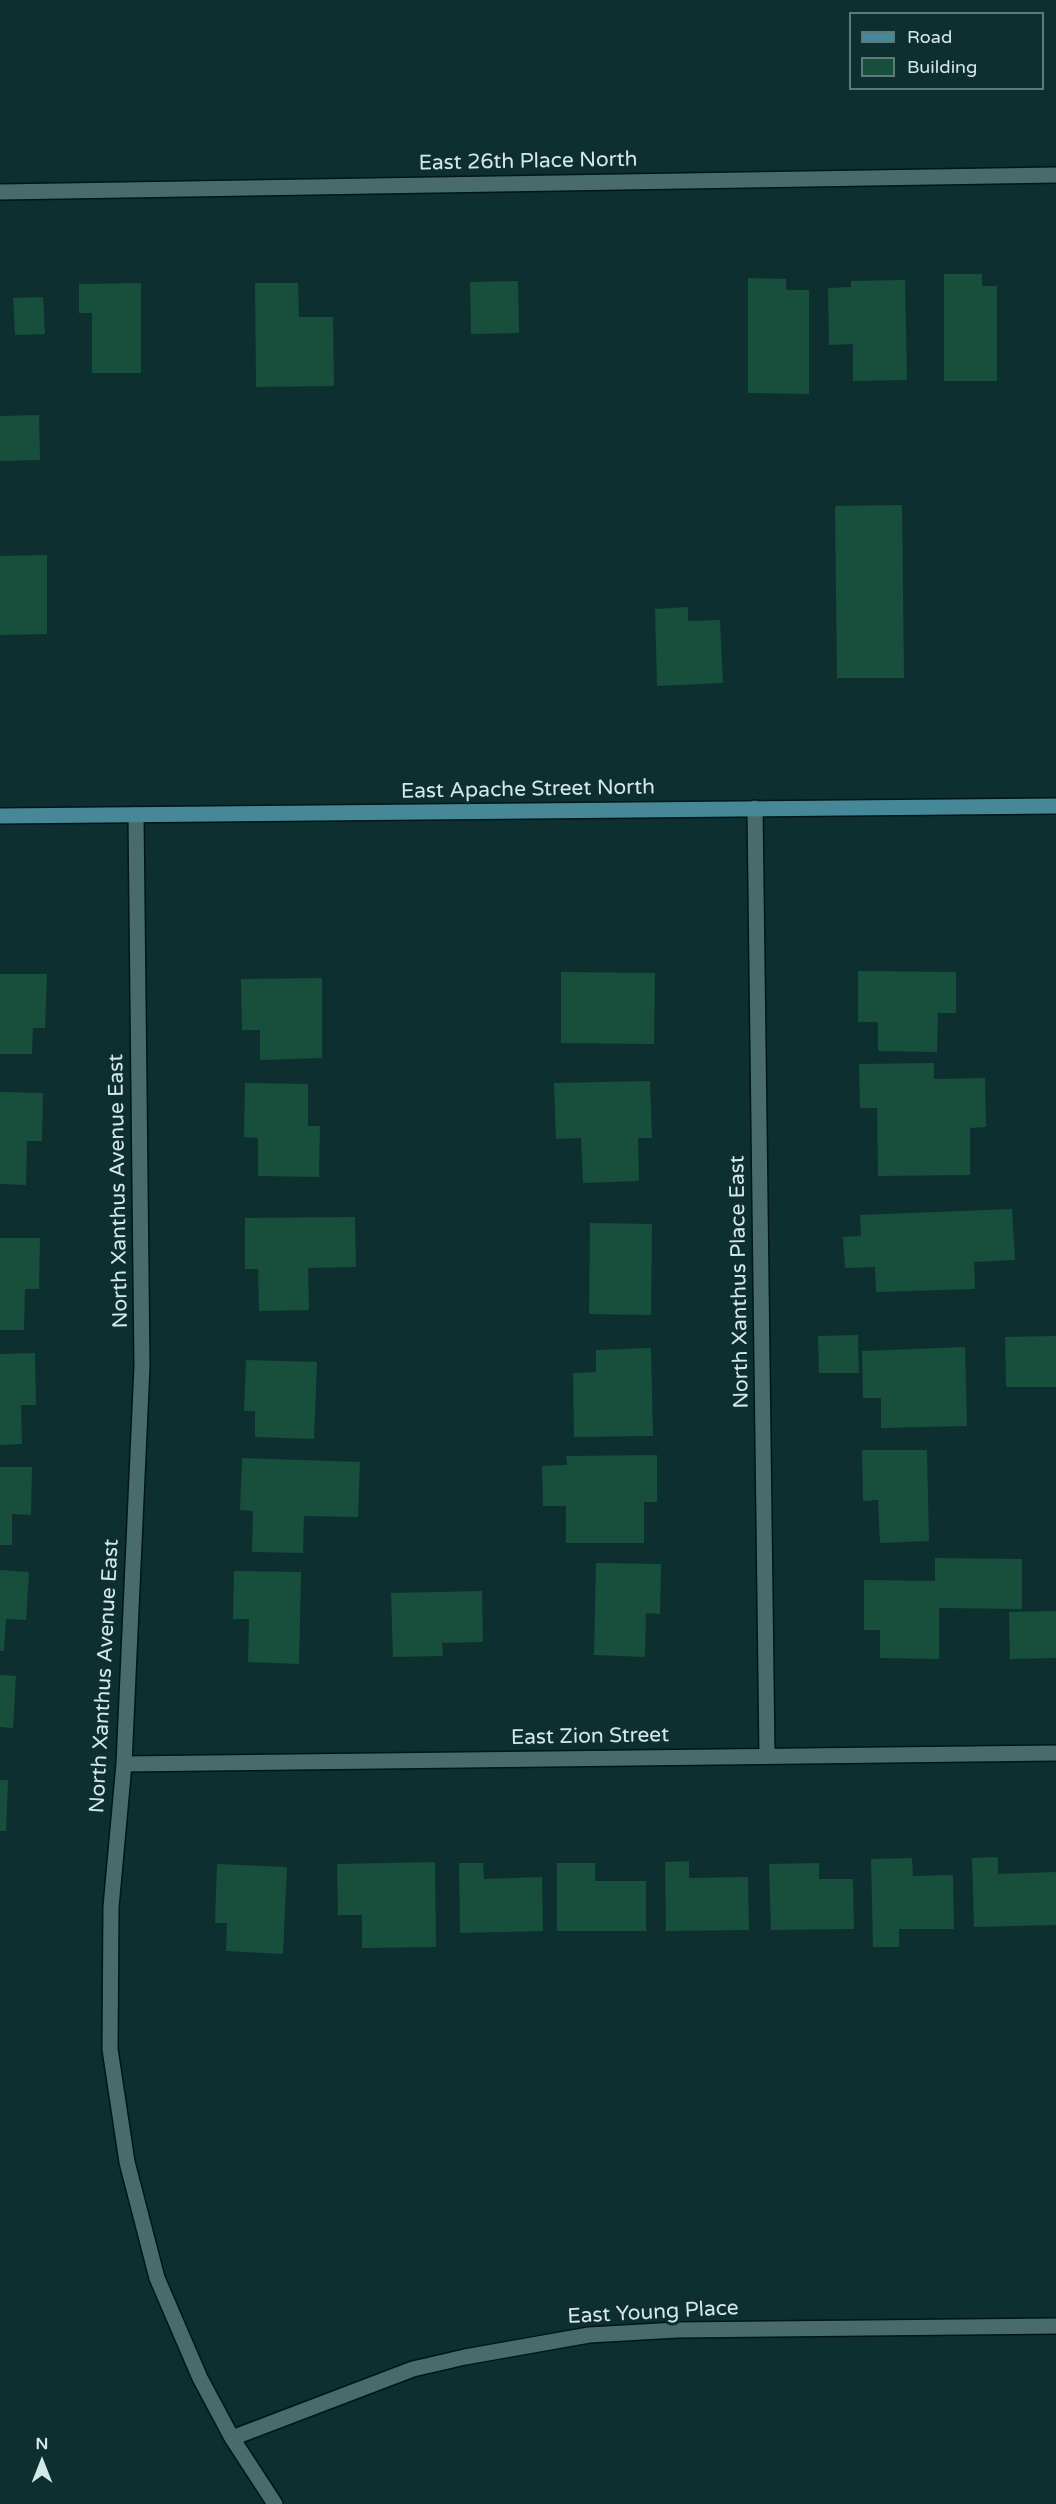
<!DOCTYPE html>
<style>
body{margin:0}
#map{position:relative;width:1056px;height:2504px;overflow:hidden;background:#0e2f30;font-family:"Varela Round",sans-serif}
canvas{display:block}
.legend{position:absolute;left:849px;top:12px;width:195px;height:78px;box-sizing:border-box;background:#0e2f30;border:2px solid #5e7979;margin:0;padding:8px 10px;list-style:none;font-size:18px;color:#d5e7e7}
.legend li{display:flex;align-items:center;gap:12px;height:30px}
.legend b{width:30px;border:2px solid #5e7979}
.north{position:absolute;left:12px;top:2432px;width:60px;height:60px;-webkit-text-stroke:4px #0e2f30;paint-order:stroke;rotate:0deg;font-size:16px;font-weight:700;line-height:24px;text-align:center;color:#d5e7e7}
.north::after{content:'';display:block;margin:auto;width:21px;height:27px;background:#d5e7e7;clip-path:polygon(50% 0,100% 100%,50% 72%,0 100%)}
</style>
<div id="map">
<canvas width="1056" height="2504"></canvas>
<ul class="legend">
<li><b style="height:8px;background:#478898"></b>Road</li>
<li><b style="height:16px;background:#184e3c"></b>Building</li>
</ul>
<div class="north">N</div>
</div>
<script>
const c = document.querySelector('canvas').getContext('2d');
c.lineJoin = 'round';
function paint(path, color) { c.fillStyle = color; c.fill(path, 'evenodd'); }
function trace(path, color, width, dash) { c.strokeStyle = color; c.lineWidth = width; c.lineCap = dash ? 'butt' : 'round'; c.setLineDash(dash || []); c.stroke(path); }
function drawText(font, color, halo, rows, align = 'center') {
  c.font = font + ' "Varela Round",sans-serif'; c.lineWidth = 6; c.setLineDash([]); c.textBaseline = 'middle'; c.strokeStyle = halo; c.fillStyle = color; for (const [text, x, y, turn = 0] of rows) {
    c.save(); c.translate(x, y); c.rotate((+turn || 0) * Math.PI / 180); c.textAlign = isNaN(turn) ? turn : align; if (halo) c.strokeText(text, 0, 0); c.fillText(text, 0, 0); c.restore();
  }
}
paint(new Path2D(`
 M944,274H982V286H997V381H944Z
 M748,278L786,279V290H809V394L748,393Z
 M905,280L907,380L853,381V344L829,345L828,288L851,287V281Z
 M518,281L519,333L471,334L470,282Z
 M141,283V373H92V313H79V284Z
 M255,283H298L299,317H333L334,386L256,387Z
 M43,297L45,334L15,335L13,298Z
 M39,415L40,460L0,461V416Z
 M902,505L904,678H837L835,506Z
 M47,555V634L0,635V556Z
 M688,607V621L720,620L723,683L657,686L655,609Z
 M858,971L956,972V1013H938L937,1052L878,1051V1022H858Z
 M561,972L655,973L654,1044L561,1043Z
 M0,974H47L45,1028H33L32,1054H0Z
 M322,978V1058L260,1060V1030H242L241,979Z
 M934,1063V1079L985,1078L986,1127L970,1128V1175L878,1176L877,1108H860L859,1064Z
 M650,1081L652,1138H638L639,1181L583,1183L581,1138L556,1139L554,1083Z
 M245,1083L308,1084V1126H320L319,1177L258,1176V1138L244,1137Z
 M0,1092L43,1093L42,1141H27L26,1185L0,1184Z
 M1012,1209L1015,1260L974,1262L975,1289L876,1292L875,1267L845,1268L843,1237L861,1236L860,1215Z
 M355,1217L356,1267L308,1268L309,1310L259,1311L258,1269H245V1218Z
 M590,1223L652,1224L651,1315L589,1314Z
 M0,1238H40L39,1289H25L24,1330H0Z
 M858,1335L859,1373H819L818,1336Z
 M1056,1336V1387H1006L1005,1337Z
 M965,1347L967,1426L881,1428V1398H863L862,1351Z
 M651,1348L653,1436L574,1437L573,1373L596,1372V1350Z
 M35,1353L36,1405H21L22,1444L0,1445V1354Z
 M246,1360L317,1362L314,1439L255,1437V1411H244Z
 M862,1450H927L929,1541L880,1543L878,1500L863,1501Z
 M657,1455V1502H644V1543H566V1506H543L542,1466L567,1465L566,1456Z
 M242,1458L360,1462L358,1517L304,1516L303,1553L252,1552L253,1511L240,1510Z
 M0,1467H32L31,1515L12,1514V1545H0Z
 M935,1558L1022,1559V1609L939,1608V1659L880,1658V1630H864V1580L935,1581Z
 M596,1563L661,1564L660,1614L646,1613L645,1657L594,1655Z
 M0,1570L29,1572L26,1620L6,1619L4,1651H0Z
 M234,1571L301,1572L299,1664L248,1662L249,1619H233Z
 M482,1591L483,1642L442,1643L443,1656L393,1657L391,1593Z
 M1056,1611V1658L1010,1659L1009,1612Z
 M0,1675L16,1676L13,1728L0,1727Z
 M0,1780H8L6,1831H0Z
 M998,1857V1874L1056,1872V1925L974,1927L972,1858Z
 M912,1858L913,1876L953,1875L954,1929H899V1947H873L871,1859Z
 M689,1861V1878L748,1877L749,1930L666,1931L665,1862Z
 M435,1862L436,1947L362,1948V1915H338L337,1864Z
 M459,1863H483L484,1879L542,1877L543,1931L460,1933Z
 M557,1863H595V1881H646V1931H557Z
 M819,1863V1879H853L854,1929L771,1930L769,1864Z
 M217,1864L287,1867L283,1954L226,1951L227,1923H215Z`), '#184e3c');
const minor = new Path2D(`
 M0,192L1056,175
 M755,808L767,1755
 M136,815L142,1366L124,1764L111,1907L110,2049L127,2162L157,2278L200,2378L232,2438L275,2504
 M124,1764L1056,1753
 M232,2438L413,2369L465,2357L589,2335L677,2330L1056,2326`);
const secondary = new Path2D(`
 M0,816L1056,806`);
trace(minor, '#001617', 18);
trace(secondary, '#001617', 18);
trace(minor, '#4a6b6c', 15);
trace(secondary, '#478898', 15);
drawText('21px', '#d5e7e7', '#0e2f30', [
 ["East 26th Place North",528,162,-1],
 ["East Apache Street North",528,790,-1],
 ["North Xanthus Avenue East",119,1191,-91],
 ["North Xanthus Place East",740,1282,-91],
 ["North Xanthus Avenue East",105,1676,-87],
 ["East Zion Street",590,1737,-1],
 ["East Young Place",653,2313,-3]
]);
</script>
